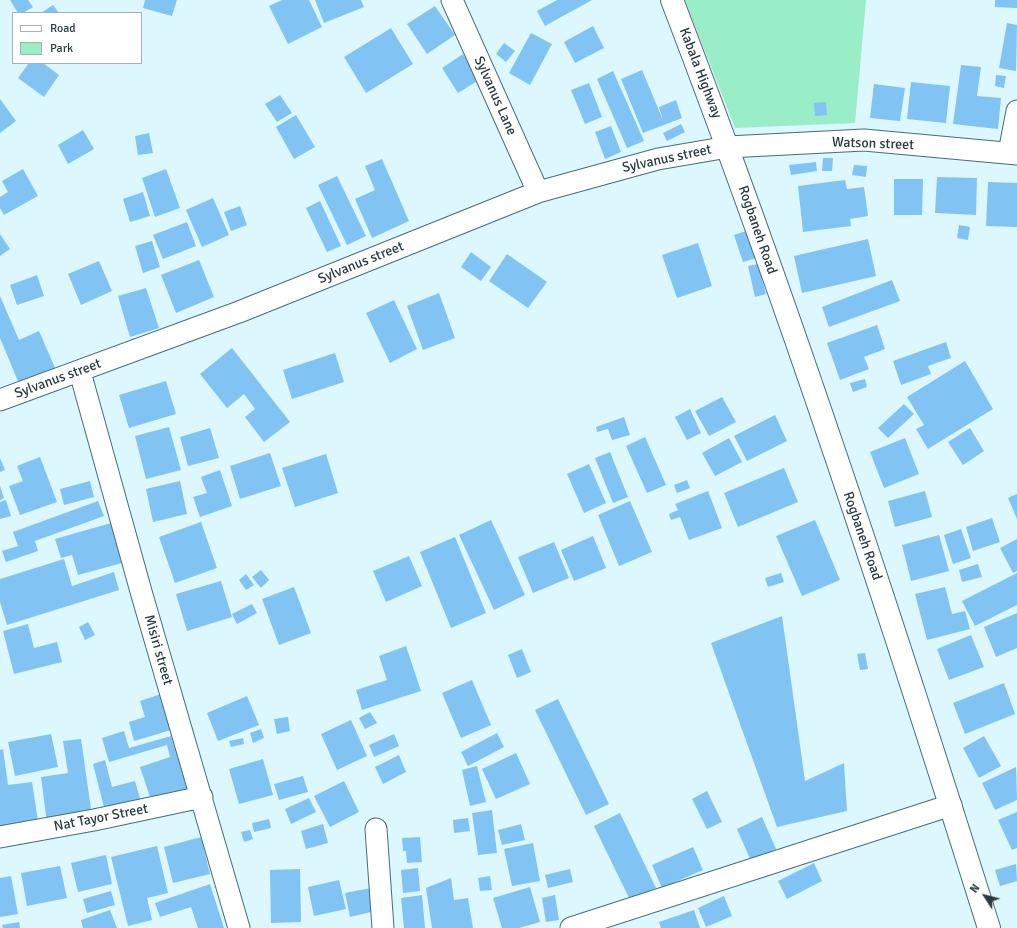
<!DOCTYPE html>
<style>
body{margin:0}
#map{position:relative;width:1017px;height:928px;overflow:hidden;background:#dcf7fe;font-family:Signika,sans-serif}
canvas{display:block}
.legend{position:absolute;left:12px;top:12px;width:130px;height:52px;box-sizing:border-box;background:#fff;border:1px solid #a9b1b3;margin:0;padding:5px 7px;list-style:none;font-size:12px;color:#293b40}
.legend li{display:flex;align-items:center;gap:8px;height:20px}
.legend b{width:20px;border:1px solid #a9b1b3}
.north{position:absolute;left:965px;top:876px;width:40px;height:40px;-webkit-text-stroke:3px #fff;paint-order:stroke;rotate:306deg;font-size:11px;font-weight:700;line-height:16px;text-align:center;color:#293b40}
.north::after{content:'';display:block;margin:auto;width:14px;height:18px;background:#293b40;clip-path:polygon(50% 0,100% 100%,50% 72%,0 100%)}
</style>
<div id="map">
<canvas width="1017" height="928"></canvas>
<ul class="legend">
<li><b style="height:5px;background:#fff"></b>Road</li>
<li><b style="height:11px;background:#99edc7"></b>Park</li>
</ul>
<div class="north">N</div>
</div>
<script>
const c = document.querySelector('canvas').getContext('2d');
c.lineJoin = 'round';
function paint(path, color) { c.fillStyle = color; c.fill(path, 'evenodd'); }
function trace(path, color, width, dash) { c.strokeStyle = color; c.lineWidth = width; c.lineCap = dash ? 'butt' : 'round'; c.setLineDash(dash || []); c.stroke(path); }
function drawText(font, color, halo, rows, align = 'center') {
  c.font = font + ' Signika,sans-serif'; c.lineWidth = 3.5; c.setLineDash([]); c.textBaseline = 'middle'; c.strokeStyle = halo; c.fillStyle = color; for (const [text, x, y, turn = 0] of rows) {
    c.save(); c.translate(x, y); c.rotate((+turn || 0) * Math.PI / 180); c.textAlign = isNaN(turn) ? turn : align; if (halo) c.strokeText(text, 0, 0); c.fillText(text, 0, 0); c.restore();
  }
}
paint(new Path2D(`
 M685,0H866L855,123L735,128Z`), '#99edc7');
paint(new Path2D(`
 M10,0H28L33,7L23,13H18Z
 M145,0H177L172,16L143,8Z
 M282,0H309L322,27L288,44L269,6Z
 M315,0H361L364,7L324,23Z
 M557,0H592L545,26L537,11Z
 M995,0H1017V8L995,7Z
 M53,5L59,13H41Z
 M435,6L455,35L427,54L407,24Z
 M1007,23L1017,25L1016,71L999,68Z
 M593,26L604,48L575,63L564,42Z
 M391,28L413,64L366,93L344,57Z
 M531,33L552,44L530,85L509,73Z
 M504,43L515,51L506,62L496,54Z
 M463,54L479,80L458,93L442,68Z
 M29,63H43L59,75L44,97L18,78Z
 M961,65L981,67L977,96L1001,98L998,129L953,124Z
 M642,70L663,120L659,107L676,100L682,118L643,133L621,79Z
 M613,71L644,141L627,148L597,79Z
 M996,75L1006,76L1004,88L995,86Z
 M911,82L950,86L946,123L907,119Z
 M589,83L602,117L585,124L571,90Z
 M874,84L905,88L900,121L870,118Z
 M280,95L292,113L277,122L265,104Z
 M0,99L16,121L0,133Z
 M826,102L827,115L815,116L814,103Z
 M296,115L315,147L294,159L276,127Z
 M681,124L685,132L667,141L663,133Z
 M611,126L621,152L605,159L595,132Z
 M83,130L94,149L68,164L58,145Z
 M149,133L153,153L138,155L135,136Z
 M823,158H833L832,171H822Z
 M382,159L409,221L372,238L355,199L375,190L365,166Z
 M816,162L817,171L791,175L789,165Z
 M854,165L867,166L866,177L852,175Z
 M23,169L38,196L4,215L0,208V197L8,192L2,181Z
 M166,169L180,208L155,217L142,178Z
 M337,176L366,236L347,245L318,185Z
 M937,177L977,178L976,215L935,213Z
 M894,179H923L922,215H894Z
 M845,180L847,189L864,187L868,216L850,219L851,226L803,232L798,186Z
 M988,182L1017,183V227L986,226Z
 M143,192L150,216L130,222L123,199Z
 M213,198L229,235L202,247L186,210Z
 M320,201L341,246L327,252L306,208Z
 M240,206L247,225L231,231L224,212Z
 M187,222L196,246L163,259L153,235Z
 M959,225L970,227L968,240L957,238Z
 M749,230L757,258L743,262L734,235Z
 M0,234L10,249L0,256Z
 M868,239L876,276L802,293L794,256Z
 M152,241L160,267L143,273L135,246Z
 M698,243L712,286L677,298L662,255Z
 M471,252L491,267L481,281L461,267Z
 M507,254L547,282L528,308L489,281Z
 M199,260L214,297L176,313L161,275Z
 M99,261L112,291L81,305L68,274Z
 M758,264L766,294L755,297L748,266Z
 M37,275L44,296L17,305L10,285Z
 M892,280L900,301L829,327L822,307Z
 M146,288L159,328L130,337L118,296Z
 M439,293L455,338L423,350L407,306Z
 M0,296L19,340L39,331L56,370L20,386L0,338Z
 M394,300L417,349L390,363L366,313Z
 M877,325L885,349L864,357L869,369L840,380L827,343Z
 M946,342L951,358L928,366L931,374L901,385L893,361Z
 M232,348L290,422L264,442L245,417L255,409L244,394L227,408L200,374Z
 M335,353L344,382L292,399L283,370Z
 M965,361L993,409L928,449L916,429L924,425L907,397Z
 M865,379L867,387L853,392L850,383Z
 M166,381L176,414L129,428L119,395Z
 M722,397L736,422L709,436L695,411Z
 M904,404L914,414L888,438L878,428Z
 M690,409L701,433L687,440L675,417Z
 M775,415L787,441L747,461L734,436Z
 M624,417L630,435L612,440L608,429L597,432L596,427Z
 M169,427L181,470L146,479L135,436Z
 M210,428L219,458L188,466L180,437Z
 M970,428L984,451L963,465L948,442Z
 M645,437L666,485L647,493L626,446Z
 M729,438L742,462L715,476L702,453Z
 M905,438L919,474L884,488L870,452Z
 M610,452L628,497L613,503L595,458Z
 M270,453L281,486L240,499L230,466Z
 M326,454L338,493L295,507L282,468Z
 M40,457L57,502L20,515L9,486L23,481L17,466Z
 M0,458L5,470L0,472Z
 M589,464L606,503L584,513L567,474Z
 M784,468L798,502L738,527L724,493Z
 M220,470L232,506L200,517L193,497L207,493L201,477Z
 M687,480L690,488L677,493L674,485Z
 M90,481L94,497L64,505L60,489Z
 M180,481L187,514L153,522L146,489Z
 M0,486L4,498L0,500Z
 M708,491L722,528L689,540L680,517L671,520L669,514L678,510L675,504Z
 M925,491L932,517L895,527L888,501Z
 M1017,494V519L1008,498Z
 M6,500L11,516L0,519V502Z
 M98,501L104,516L35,541L38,551L6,562L2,551L18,546L13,532Z
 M630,501L652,552L619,566L598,515Z
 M992,518L1000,542L973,551L966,527Z
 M491,520L525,595L494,610L459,535Z
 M815,520L840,580L802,596L776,536Z
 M201,522L217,568L175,583L159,537Z
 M111,523L122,563L78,575L72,555L61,558L55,539Z
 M961,529L971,558L953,564L944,535Z
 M939,535L949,571L911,581L902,545Z
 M593,536L606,568L574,581L561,550Z
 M455,537L486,613L451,628L420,552Z
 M1017,539V571L1013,573L1000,548Z
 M554,542L569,578L533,593L518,557Z
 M409,556L422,586L386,602L373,571Z
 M64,559L72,586L114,572L119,590L7,625L0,602V579Z
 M978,564L982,577L962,582L959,570Z
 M261,570L269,580L261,588L252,577Z
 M781,573L784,582L768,587L765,578Z
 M1017,573V605L975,626L962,601Z
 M246,574L254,585L246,590L239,580Z
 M221,581L232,617L187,631L176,594Z
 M294,587L311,633L279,645L262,599Z
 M945,587L952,614L965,611L970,629L927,640L915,594Z
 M252,604L257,613L237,624L232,614Z
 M1017,613V648L996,657L984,627Z
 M782,616L805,781L844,763L847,811L777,827L711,643Z
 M88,622L95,635L85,640L79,627Z
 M28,624L34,648L57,642L62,662L14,674L3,631Z
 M971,635L984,667L949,680L937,649Z
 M406,646L421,691L362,710L356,690L387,680L379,656Z
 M522,649L531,672L517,678L508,655Z
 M865,653L868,669L860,670L857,654Z
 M472,680L491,725L461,738L442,693Z
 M1004,683L1015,714L965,734L953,703Z
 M161,694L171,730L134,741L129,722L145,717L140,701Z
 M247,696L259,725L218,741L207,713Z
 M558,699L609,804L586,815L535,710Z
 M370,712L377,723L365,729L359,718Z
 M288,717L290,731L277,734L274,719Z
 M351,720L367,756L337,770L321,734Z
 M261,729L264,738L253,743L250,733Z
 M124,731L129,748L171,736L188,791L152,803L140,767L170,757L167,745L109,762L102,738Z
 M497,733L504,747L468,766L461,752Z
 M51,734L58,767L15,776L8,742Z
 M394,734L399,746L374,757L369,745Z
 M984,736L1001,766L979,778L963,748Z
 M243,738L244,744L231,747L229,741Z
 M81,739L92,816L47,823L41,777L68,773L63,741Z
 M3,749L8,785L32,782L38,821L0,826V750Z
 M516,753L530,784L496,799L482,769Z
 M399,755L406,772L383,784L375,767Z
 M263,759L273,795L239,804L229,769Z
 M105,760L112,787L135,781L141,802L105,811L93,764Z
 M477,766L486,802L470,806L462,770Z
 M1016,767L1017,800L995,810L982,783Z
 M303,776L308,792L279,800L274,784Z
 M344,781L359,812L330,827L314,796Z
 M707,791L722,822L707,829L692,799Z
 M309,798L316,812L291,824L285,809Z
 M492,810L497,853L478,855L472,813Z
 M1017,812V848L1012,850L998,820Z
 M620,813L656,888L630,900L594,826Z
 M762,817L776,849L751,861L737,829Z
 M468,818L470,831L454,833L453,820Z
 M269,819L271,828L254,832L252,823Z
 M323,824L328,843L306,849L301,831Z
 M521,824L525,840L502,845L498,830Z
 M250,830L253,839L244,842L241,832Z
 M201,837L210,874L173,883L164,847Z
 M420,837L422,862L407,863L406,851H403L402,838Z
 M533,843L540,881L512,886L504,849Z
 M157,846L168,893L147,898L152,920L128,926L111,857Z
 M693,847L703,870L662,888L652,865Z
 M106,855L112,884L78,892L71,863Z
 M814,863L822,881L787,899L778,881Z
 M1016,864L1017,881L1000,886L995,870Z
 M60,866L67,898L27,906L21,873Z
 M418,868L420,891L403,893L401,870Z
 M300,869L301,922L271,923L270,870Z
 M570,869L573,882L548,888L545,875Z
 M11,876L18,914L0,917V878Z
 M490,876L492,890L480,891L478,878Z
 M451,878L454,900L468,898L473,928H432L426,888Z
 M339,880L346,909L314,916L308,887Z
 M210,884L224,928H198L191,907L160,917L155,903Z
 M530,887L540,922L519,928H502L493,898Z
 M371,888L375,911L350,917L345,893Z
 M111,891L115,905L87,913L83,899Z
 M422,895L425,928H404L401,898Z
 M555,895L559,920L546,922L542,898Z
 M724,896L732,916L706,927L698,908Z
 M110,910L117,928H83L81,920Z
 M694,910L700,928H661L659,922Z
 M19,922L20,928H3L2,925Z`), '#81c4f3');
const street = new Path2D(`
 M452,0L538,192
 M1009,153L1017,111
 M80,372L142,595L239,928
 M0,400L239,312L538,192L658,159L728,147L864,140L1017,154
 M376,829L383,928
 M0,837L94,820L202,797
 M571,928L951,805`);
const primary = new Path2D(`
 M672,0C789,305 891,616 989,928`);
trace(street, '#446e78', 23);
trace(primary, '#446e78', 24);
trace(street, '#fff', 21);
trace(primary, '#fff', 22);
drawText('14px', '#293b40', '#fff', [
 ["Kabala Highway",700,73,69],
 ["Sylvanus Lane",495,96,66],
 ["Watson street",873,144,2],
 ["Sylvanus street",667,159,-12],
 ["Rogbaneh Road",757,230,71],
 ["Sylvanus street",361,263,-22],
 ["Sylvanus street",58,379,-20],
 ["Rogbaneh Road",862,536,71],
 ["Misiri street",158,650,74],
 ["Nat Tayor Street",101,818,-11]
]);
</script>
